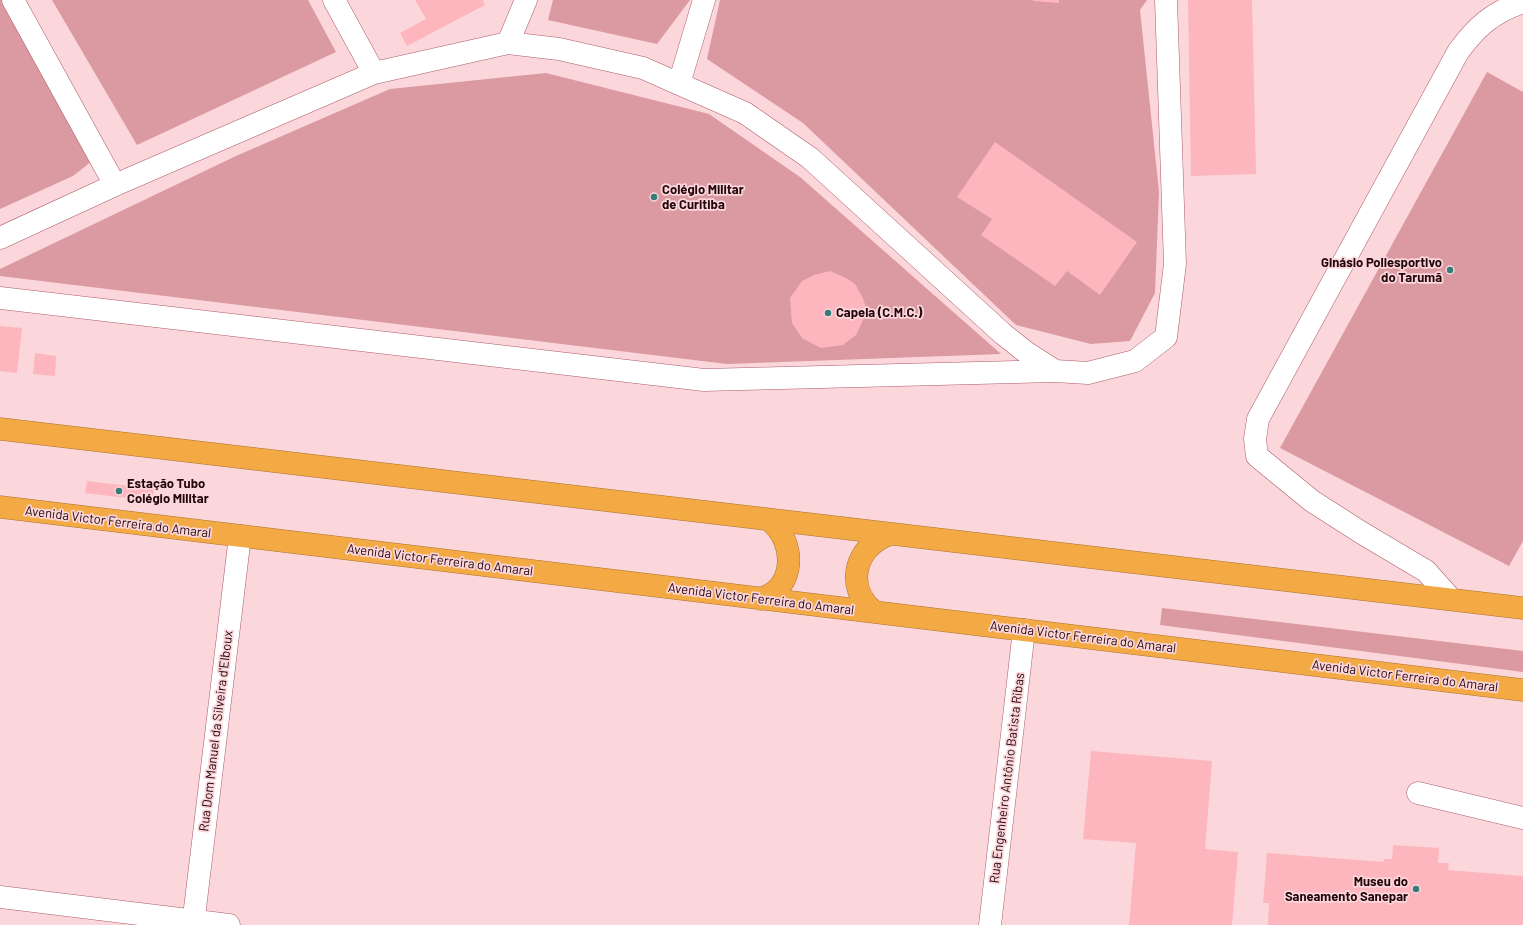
<!DOCTYPE html>
<meta charset="utf-8">
<style>
body{margin:0}
canvas{display:block;background:#fbd6da}
</style>
<canvas width="1523" height="925"></canvas>
<script>
const c = document.querySelector('canvas').getContext('2d');
c.lineJoin = 'round';
function paint(path, color) { c.fillStyle = color; c.fill(path, 'evenodd'); }
function trace(path, color, width, dash) { c.strokeStyle = color; c.lineWidth = width; c.lineCap = dash ? 'butt' : 'round'; c.setLineDash(dash || []); c.stroke(path); }
function drawText(font, color, halo, rows, align = 'center') {
  c.font = font + ' Barlow,sans-serif'; c.lineWidth = 3.5; c.setLineDash([]); c.textBaseline = 'middle'; c.strokeStyle = halo; c.fillStyle = color; for (const [text, x, y, turn = 0] of rows) {
    c.save(); c.translate(x, y); c.rotate((+turn || 0) * Math.PI / 180); c.textAlign = isNaN(turn) ? turn : align; if (halo) c.strokeText(text, 0, 0); c.fillText(text, 0, 0); c.restore();
  }
}
paint(new Path2D(`
 M0,0H8L92,161L73,176L0,209Z
 M52,0H308L336,52L137,145Z
 M553,0H690L657,44L548,20Z
 M720,0H1147L1140,10L1159,192L1155,293L1130,341L1091,344L1016,325L803,123L707,59Z
 M1487,72L1523,92V541L1509,566L1280,448Z
 M546,73L709,114L800,177L1001,354L727,364L0,276V269L236,156L390,89Z
 M1162,608L1523,651V672L1160,625Z`), '#db99a1');
paint(new Path2D(`
 M415,0H483L485,5L407,46L400,33L426,19Z
 M1033,0H1059V3L1033,1Z
 M1188,0H1252L1256,174L1191,176Z
 M995,142L1137,242L1100,295L1067,271L1055,286L981,235L992,219L957,197Z
 M830,271L846,278L855,284L863,298L866,308L864,318L856,335L843,345L821,348L802,338L792,323L790,298L802,281L814,275Z
 M0,326L22,328L17,373L0,371Z
 M35,353L56,356L55,376L33,374Z
 M87,481L154,489L152,501L85,493Z
 M1091,751L1212,761L1205,849L1238,852L1232,925H1129L1136,843L1083,839Z
 M1393,845L1439,848L1438,863H1449L1448,870L1523,876V925H1268L1269,903H1263L1267,853L1384,862V859H1392Z`), '#fdb6be');
const minor = new Path2D(`
 M13,0L115,185
 M334,0L374,73
 M508,43L526,0
 M679,84L704,0
 M0,238L115,185L374,73L508,43L559,49L643,68L745,113L810,158L1003,334L1027,353L1055,371L1088,373L1135,361L1166,337L1175,264L1166,0
 M0,298L704,380C821,378 938,373 1055,371
 M1451,599L1426,571L1362,533L1312,501L1257,456L1255,439L1258,419L1458,52C1476,27 1493,12 1523,2
 M1418,793L1523,818
 M0,897L229,925
 M193,925L240,536
 M990,925L1024,630`);
const highway = new Path2D(`
 M0,429L1523,608
 M0,507L1523,690
 M760,599C797,588 796,541 769,520
 M874,612C844,587 855,546 890,534`);
trace(minor, '#ab5d69', 23);
trace(highway, '#aa7131', 23);
trace(minor, '#fff', 22);
trace(highway, '#f3aa45', 22);
for (const [x, y, r, color] of [
 [654,197,4,"#347d7a"],
 [1450,270,4,"#347d7a"],
 [828,313,4,"#347d7a"],
 [119,491,4,"#347d7a"],
 [1416,889,4,"#347d7a"]
]) { const dot = new Path2D(); dot.arc(x, y, r, 0, 2 * Math.PI); c.fillStyle = color; c.fill(dot); trace(dot, '#fbd6da', 1.5); }
drawText('bold 13px', '#23060b', '#fbd6da', [
 ["Colégio Militar",662,190],
 ["de Curitiba",662,205],
 ["Ginásio Poliesportivo",1442,263,"right"],
 ["do Tarumã",1442,278,"right"],
 ["Capela (C.M.C.)",836,313],
 ["Estação Tubo",127,484],
 ["Colégio Militar",127,499],
 ["Museu do",1408,882,"right"],
 ["Saneamento Sanepar",1408,897,"right"]
], 'left');
drawText('13px', '#23060b', '#fbd6da', [
 ["Avenida Victor Ferreira do Amaral",118,522,7],
 ["Avenida Victor Ferreira do Amaral",440,560,7],
 ["Avenida Victor Ferreira do Amaral",761,599,7],
 ["Avenida Victor Ferreira do Amaral",1083,637,7],
 ["Avenida Victor Ferreira do Amaral",1405,676,7],
 ["Rua Dom Manuel da Silveira d'Elboux",216,731,-83],
 ["Rua Engenheiro Antônio Batista Ribas",1007,778,-83]
]);
</script>
